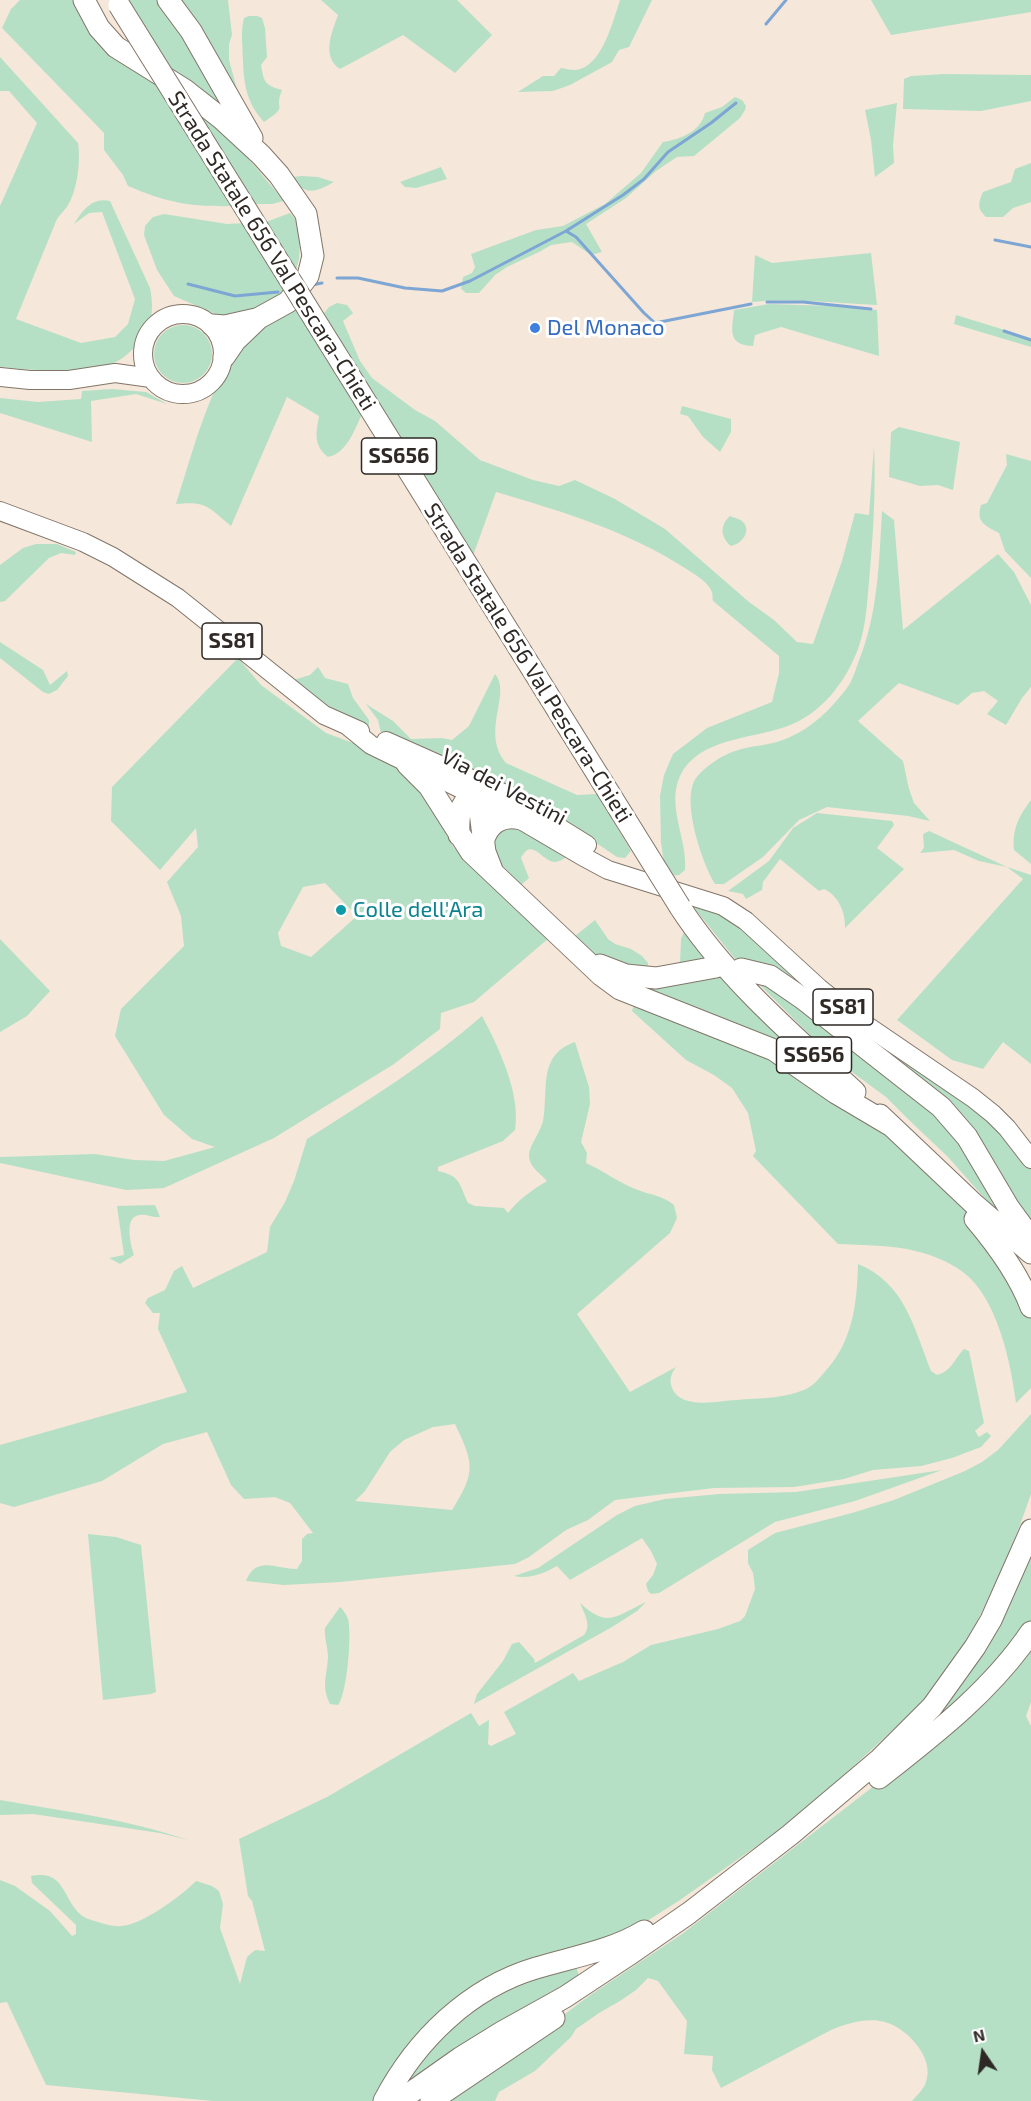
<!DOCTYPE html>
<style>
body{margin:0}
#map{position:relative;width:1031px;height:2101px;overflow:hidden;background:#f5e7d9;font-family:"Exo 2",sans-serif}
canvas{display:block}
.north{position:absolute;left:953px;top:2023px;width:60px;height:60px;-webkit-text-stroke:4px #fff;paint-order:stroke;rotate:347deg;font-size:16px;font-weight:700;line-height:24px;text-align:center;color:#2e2924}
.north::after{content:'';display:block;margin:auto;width:21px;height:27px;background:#2e2924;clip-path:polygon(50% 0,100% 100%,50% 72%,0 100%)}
</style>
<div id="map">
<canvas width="1031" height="2101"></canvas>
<div class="north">N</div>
</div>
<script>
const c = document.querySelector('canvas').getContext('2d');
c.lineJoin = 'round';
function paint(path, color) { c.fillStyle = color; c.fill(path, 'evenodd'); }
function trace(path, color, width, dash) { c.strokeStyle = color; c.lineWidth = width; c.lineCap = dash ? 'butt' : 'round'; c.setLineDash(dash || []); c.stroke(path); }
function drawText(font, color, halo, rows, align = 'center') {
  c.font = font + ' "Exo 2",sans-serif'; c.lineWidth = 6; c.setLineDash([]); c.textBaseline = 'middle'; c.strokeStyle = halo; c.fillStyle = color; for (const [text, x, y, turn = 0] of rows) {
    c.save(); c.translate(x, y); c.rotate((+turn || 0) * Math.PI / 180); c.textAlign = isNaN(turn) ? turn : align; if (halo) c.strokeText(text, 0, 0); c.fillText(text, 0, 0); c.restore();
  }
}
paint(new Path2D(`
 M20,0H75L154,73L238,206C192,207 170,204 128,186L123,175L104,150V133L2,28L11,9Z
 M129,0H163L242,131L199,97L161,59Z
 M174,0H228L232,35L229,44V60L241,104Z
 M321,0H457L492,35L455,73L403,35L340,69C321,56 332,32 338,15Z
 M620,0H652L629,47L619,50L612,62L570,85L553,91L518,92L543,76H554L561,68C566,69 571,70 576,70C602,67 613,21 620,0Z
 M871,0H1031V12L891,35Z
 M249,16H257L262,18L265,28L267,57L261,65C264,83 265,85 282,90C273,111 290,105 264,122C241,97 244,72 242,41C242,32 242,26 244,18Z
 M0,57L78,143C81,161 77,194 66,208C63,212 60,214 57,219L16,319L81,343L115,337L128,324L135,299L102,212L89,213L74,224C83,210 92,197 110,201L150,288C154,307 153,329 138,344C131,351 124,358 116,362C84,376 34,370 0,367V206L37,123L9,91H0Z
 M945,74L1031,75V101L981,111L903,109L904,79L911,76Z
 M182,90L231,138L284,201L272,204H252Z
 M735,97L742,100L746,106L745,110L740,118L694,156L677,157L656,171L626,198L586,224L602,252L591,255L572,242L551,245L541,251L507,267L495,275L479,293H466L461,289L463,277L472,273L475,267L471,254L536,230L563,226L605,204L641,173L663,142C681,139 700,132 705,113L722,107Z
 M897,103L893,145L894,163L875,177L871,140L865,110Z
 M1031,163V202L1013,208L1003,217H986C977,209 978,203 983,192L1011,182L1015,169Z
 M441,167L447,179L416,188L405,187L400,182Z
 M302,176L318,177L334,182C316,192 305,197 292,177Z
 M290,213L295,219L298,229L300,243L299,259L295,274L278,297L247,314L220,316L174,296L157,270L144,235L145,226L153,217L164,214L227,224L266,222Z
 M871,253L877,305C835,303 794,298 752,302L755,255L772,263Z
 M337,303L347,305L353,313L343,321L360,361L372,378L415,410L435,421L480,460L533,480L559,486L575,480L615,499L665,529L749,602L774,620L797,642L813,644L842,561L855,513L869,515L874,446C876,492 873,537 869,582C867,603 866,626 859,646C847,681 821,715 785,727C751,739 698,738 680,776C666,806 688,840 685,870L679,875L669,876L665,869L661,843L660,796L664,775L673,754L707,728L772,702L779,673V656L713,601C712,598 713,595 712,592C708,582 697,576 688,570C628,531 564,512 496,492L474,553L469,556L321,317L329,307Z
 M769,304L833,306L877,310L879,356L781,327L755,335L753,346C727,345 732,330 734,310Z
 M295,307L362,414C354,431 347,453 328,457C313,445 316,433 319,416L287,397L231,526C208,507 207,501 176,504C192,456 212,372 248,338C261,326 280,317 295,307Z
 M956,315L1031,338V347L954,324Z
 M154 354a29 29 0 1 1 58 0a29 29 0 1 1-58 0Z
 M112,389L146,392L167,404L136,394L91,401L92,442L0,413V398L38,402L81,399L82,391Z
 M682,406L731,419V432L720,452L703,437L688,416L680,414Z
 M899,427L960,442L953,490L938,485L920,486L889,477L891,432Z
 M1006,454L1031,461V578L1005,551L999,533C984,525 976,522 981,505L987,503L1007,465Z
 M882,511L894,520L903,630L998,554L1014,572L1031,605V687L1022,698L1006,725L987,714L998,701L984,691L972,693L958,705L899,683L858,721L903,761L909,789L914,803L930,821L908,816L827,807L799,820L763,857L724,884H715C702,863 684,808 693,784C697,771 722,755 735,751C752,745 771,746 788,738C812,728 831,709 847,688C852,681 855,672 858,663C878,615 879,563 882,511Z
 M730,516C735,518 741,519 744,523C751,533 741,544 731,546C720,537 720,525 730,516Z
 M36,544H57L76,552L75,555L61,553L49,558L5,601L0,602V565L23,548Z
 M0,642L43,670L50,685L67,671L68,676L57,690L49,694L43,692L0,658Z
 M238,658L261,685L326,733L353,743L393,763L410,778L435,815L454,848L549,938L474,1002L441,1013L440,1029L394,1064L274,1138L164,1188L126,1190L0,1163V1157L95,1154L134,1160L164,1161L215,1147L192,1139L164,1115L115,1036L121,1009L184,946L181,916L167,882L198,847L196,828L160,870L111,821L112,787ZM325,883L357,916L311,957L281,946L278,933L303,887Z
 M318,667L325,678L348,684L353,698L369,720V728L329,707L293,680L310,675Z
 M495,674C512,694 480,732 506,763L577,795L597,794L631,851L625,858L617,857C569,824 520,791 467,767C439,754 409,745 381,733L378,720L366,704L393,721L411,739L442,738L452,740L469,726Z
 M1031,800V864L1014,850C1012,829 1019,816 1031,800Z
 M817,813L892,821L894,825L877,848L904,869L845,928C846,913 838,895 824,889L819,891L780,859L763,882L762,890L746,899L743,894L728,891L769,861L793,828Z
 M510,821L569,856C565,858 559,862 555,862C542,862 532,836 521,858L529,878L521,885L497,860L493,832Z
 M929,831L1007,867L1031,875V1064L1003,1042L983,1069L952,1060L897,1020L1023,879L1007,867L979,861L954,850L920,853L924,848L923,834Z
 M691,904L720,908L973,1103L1031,1166V1228L981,1147L760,965L736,960Z
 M595,920L608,939L615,944L631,949L642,956L648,963V968L644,970L600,960L575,936Z
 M686,927L711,961L680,964L681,939Z
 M0,939L50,991L27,1016L0,1032Z
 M720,970L806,1062L624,980Z
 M751,976L767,978L943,1114L1009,1214L997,1212L947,1156L910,1121L886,1097L833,1058Z
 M634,1004L773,1054L877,1122L944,1185L995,1247L1031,1316V1388L1016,1403C1011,1363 997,1297 963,1272C947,1260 926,1253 907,1249C885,1245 861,1245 838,1244L753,1156L756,1151L748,1113L732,1088L714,1075L686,1060L632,1011Z
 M482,1016C499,1048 521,1094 515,1130L503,1141L438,1167V1171C461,1176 459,1184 468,1203L475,1206L504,1208L508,1213C519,1199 532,1190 547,1181C541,1174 529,1167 529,1155C529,1146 540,1133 543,1121C549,1090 537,1055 575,1042L589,1087L590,1104L581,1142L587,1153L586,1163C604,1171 619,1183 638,1190C651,1195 663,1196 674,1205L677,1218L670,1233L577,1314L630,1392L676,1367C671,1373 669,1380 672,1388C681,1410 717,1401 736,1400C760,1398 786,1399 808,1388C813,1385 818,1380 822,1375C852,1344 857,1307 858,1264C905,1283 914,1328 931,1371L937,1375C952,1371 954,1359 964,1349L969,1351L984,1423L975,1431L979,1437L987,1432L991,1436L981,1447L952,1458L921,1466L873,1470L844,1479L794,1487L714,1488L615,1500L588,1520L566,1530L529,1557L515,1564L340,1582L284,1585L246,1581C256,1555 276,1569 297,1569L302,1561V1539L307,1534L313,1533L290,1503L275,1497L244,1499L231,1485L207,1432L163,1444L102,1481L14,1507L0,1503V1445L187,1392L158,1329L160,1313H153L145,1303L148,1298L165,1290L174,1271L182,1266L193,1288L267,1252L270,1227L285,1202L294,1181L307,1139C367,1101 428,1063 482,1016ZM455,1424C474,1464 476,1472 452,1510L355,1501L365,1491L390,1452L404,1440L433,1427Z
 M155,1205L160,1217C153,1218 147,1214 140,1215C123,1216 131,1246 134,1255L120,1264L109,1258L124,1255L117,1206Z
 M1031,1414V1494L1020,1525L1001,1572L971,1634L949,1668L924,1701L802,1814L680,1900L622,1937L505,1972L380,2101H213L46,2085L7,2002L0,2003V1880L15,1886L50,1911L72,1936L76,1934V1925L32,1883L31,1876C65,1869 62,1898 81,1915C86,1919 92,1920 98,1922C105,1924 113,1927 121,1926C142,1925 181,1896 196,1881L212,1886L219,1891L223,1904L220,1928L240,1984L247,1957L255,1950L265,1951L252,1901L248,1896L239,1839L327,1797L471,1713L479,1726L489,1720L488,1744L491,1746L516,1734L504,1712L573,1673L579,1681L623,1662L651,1645L718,1629L740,1621L745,1616L755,1589L753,1573L748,1563V1550L775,1533L852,1513L894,1500L965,1471L982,1462L998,1450Z
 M942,1470L855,1501L775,1522L659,1593L651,1594L648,1591L646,1584L653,1575L657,1564L651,1551L642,1538L570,1580L557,1566C543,1574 530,1579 514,1576L538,1568L617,1515L635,1506L665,1499L719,1494L796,1492Z
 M88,1534L116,1537L141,1545L156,1692L151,1694L103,1700Z
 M1031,1557V1621L1009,1653L944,1714L941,1707L971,1670L1000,1626Z
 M646,1602L637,1611L612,1627L474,1704L477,1694L503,1661L512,1644L519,1642L534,1659L535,1663L584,1635C592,1625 584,1613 580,1603C608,1629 616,1616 646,1602Z
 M340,1607C344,1611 346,1614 348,1619C352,1634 347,1694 338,1705L330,1704C321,1685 327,1677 328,1657C328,1647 324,1638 325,1628Z
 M1031,1640V1702L1026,1716L1031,1726V2101H912C917,2095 924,2089 926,2082C935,2058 907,2028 885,2022C868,2017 847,2023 831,2030L721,2088L712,2070L713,2056L684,2054L687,2021L658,1981L648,1978L636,1990L620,2001L599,2013L576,2029L571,2037L535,2071L499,2092L495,2101H438L530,2040L589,1996L682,1934L874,1786Z
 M0,1800C63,1811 127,1819 188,1840L160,1833L33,1814L0,1815Z
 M576,1966L579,1976L523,2008L395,2091L403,2074L485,1995Z`), '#b6e0c6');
trace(new Path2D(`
 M766,24L786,0
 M566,231L576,237L644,313L655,323L751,304
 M995,240L1031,247
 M337,278H358L405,288L442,291L470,281L566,231L623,195L644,179L668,152L711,123L736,103
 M188,284L235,296L278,292
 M312,285L322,283
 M767,302H803L871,309
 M1004,331L1031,340`), '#7da6d5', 3);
const primary = new Path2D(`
 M143 354a40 40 0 1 1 80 0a40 40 0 1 1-80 0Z
 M0,377L30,380H69L115,373L151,378
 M0,511L83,542L113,557L178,598L324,715L360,731
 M349,727L371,745L502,809L582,856L608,870L723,906L746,921L819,988L863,1023L973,1098L993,1114L1007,1128L1031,1159
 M386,741L505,794L587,845`);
const highway = new Path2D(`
 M84,0L99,28L116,47L185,90L222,119L261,155L279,175L306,214L313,256L308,276L288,302L259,318L235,341L224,357
 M168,0L191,31L252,138
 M212,325L225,326L256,319
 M407,764L429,786L471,852L601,975L620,989L774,1050L836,1093L890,1125
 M453,770L470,789L479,804L485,852L492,870
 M459,835C457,791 472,794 510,797
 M483,843C487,824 502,814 521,819
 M680,907C726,978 793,1035 855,1092
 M600,965L626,975L656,978L716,967
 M741,969L770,976L802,998L941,1107L967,1137L1009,1208L1031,1238
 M880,1115L975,1205L1031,1253
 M975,1219C997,1245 1019,1275 1031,1307
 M879,1778C935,1734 991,1691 1031,1632
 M384,2101C416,2040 469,1988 536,1968C572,1957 611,1951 644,1931
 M399,2101L460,2058L502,2032L565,1997L627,1956L689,1913L790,1835L880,1759L932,1707L975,1647L991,1620L1031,1530
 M431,2101L554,2018`);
trace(primary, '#827669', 20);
trace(highway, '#827669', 23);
trace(primary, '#fff', 18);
trace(highway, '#fff', 21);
const highwayBridge = new Path2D(`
 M119,5L680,907`);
trace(highwayBridge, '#827669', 23, []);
trace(highwayBridge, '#fff', 21);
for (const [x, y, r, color] of [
 [535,328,6,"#3f7fe0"],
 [341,910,6,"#0f9aa8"]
]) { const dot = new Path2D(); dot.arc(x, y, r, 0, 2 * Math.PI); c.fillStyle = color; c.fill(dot); trace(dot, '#fff', 2); }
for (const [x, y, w] of [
 [399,456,75],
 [232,641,60],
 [843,1007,60],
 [814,1055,75]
]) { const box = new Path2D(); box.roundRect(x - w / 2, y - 18, w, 36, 4.5); c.fillStyle = '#fff'; c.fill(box); trace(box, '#2e2924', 1.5); }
drawText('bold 21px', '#2e2924', null, [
 ["SS656",399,456],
 ["SS81",232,641],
 ["SS81",843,1007],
 ["SS656",814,1055]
]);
drawText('22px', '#2e2924', '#fff', [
 ["Strada Statale 656 Val Pescara-Chieti",272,251,58],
 ["Strada Statale 656 Val Pescara-Chieti",528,663,58],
 ["Via dei Vestini",504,787,28]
]);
drawText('22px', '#366cbe', '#fff', [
 ["Del Monaco",547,328]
], 'left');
drawText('22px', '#0d838f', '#fff', [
 ["Colle dell'Ara",353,910]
], 'left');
</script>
